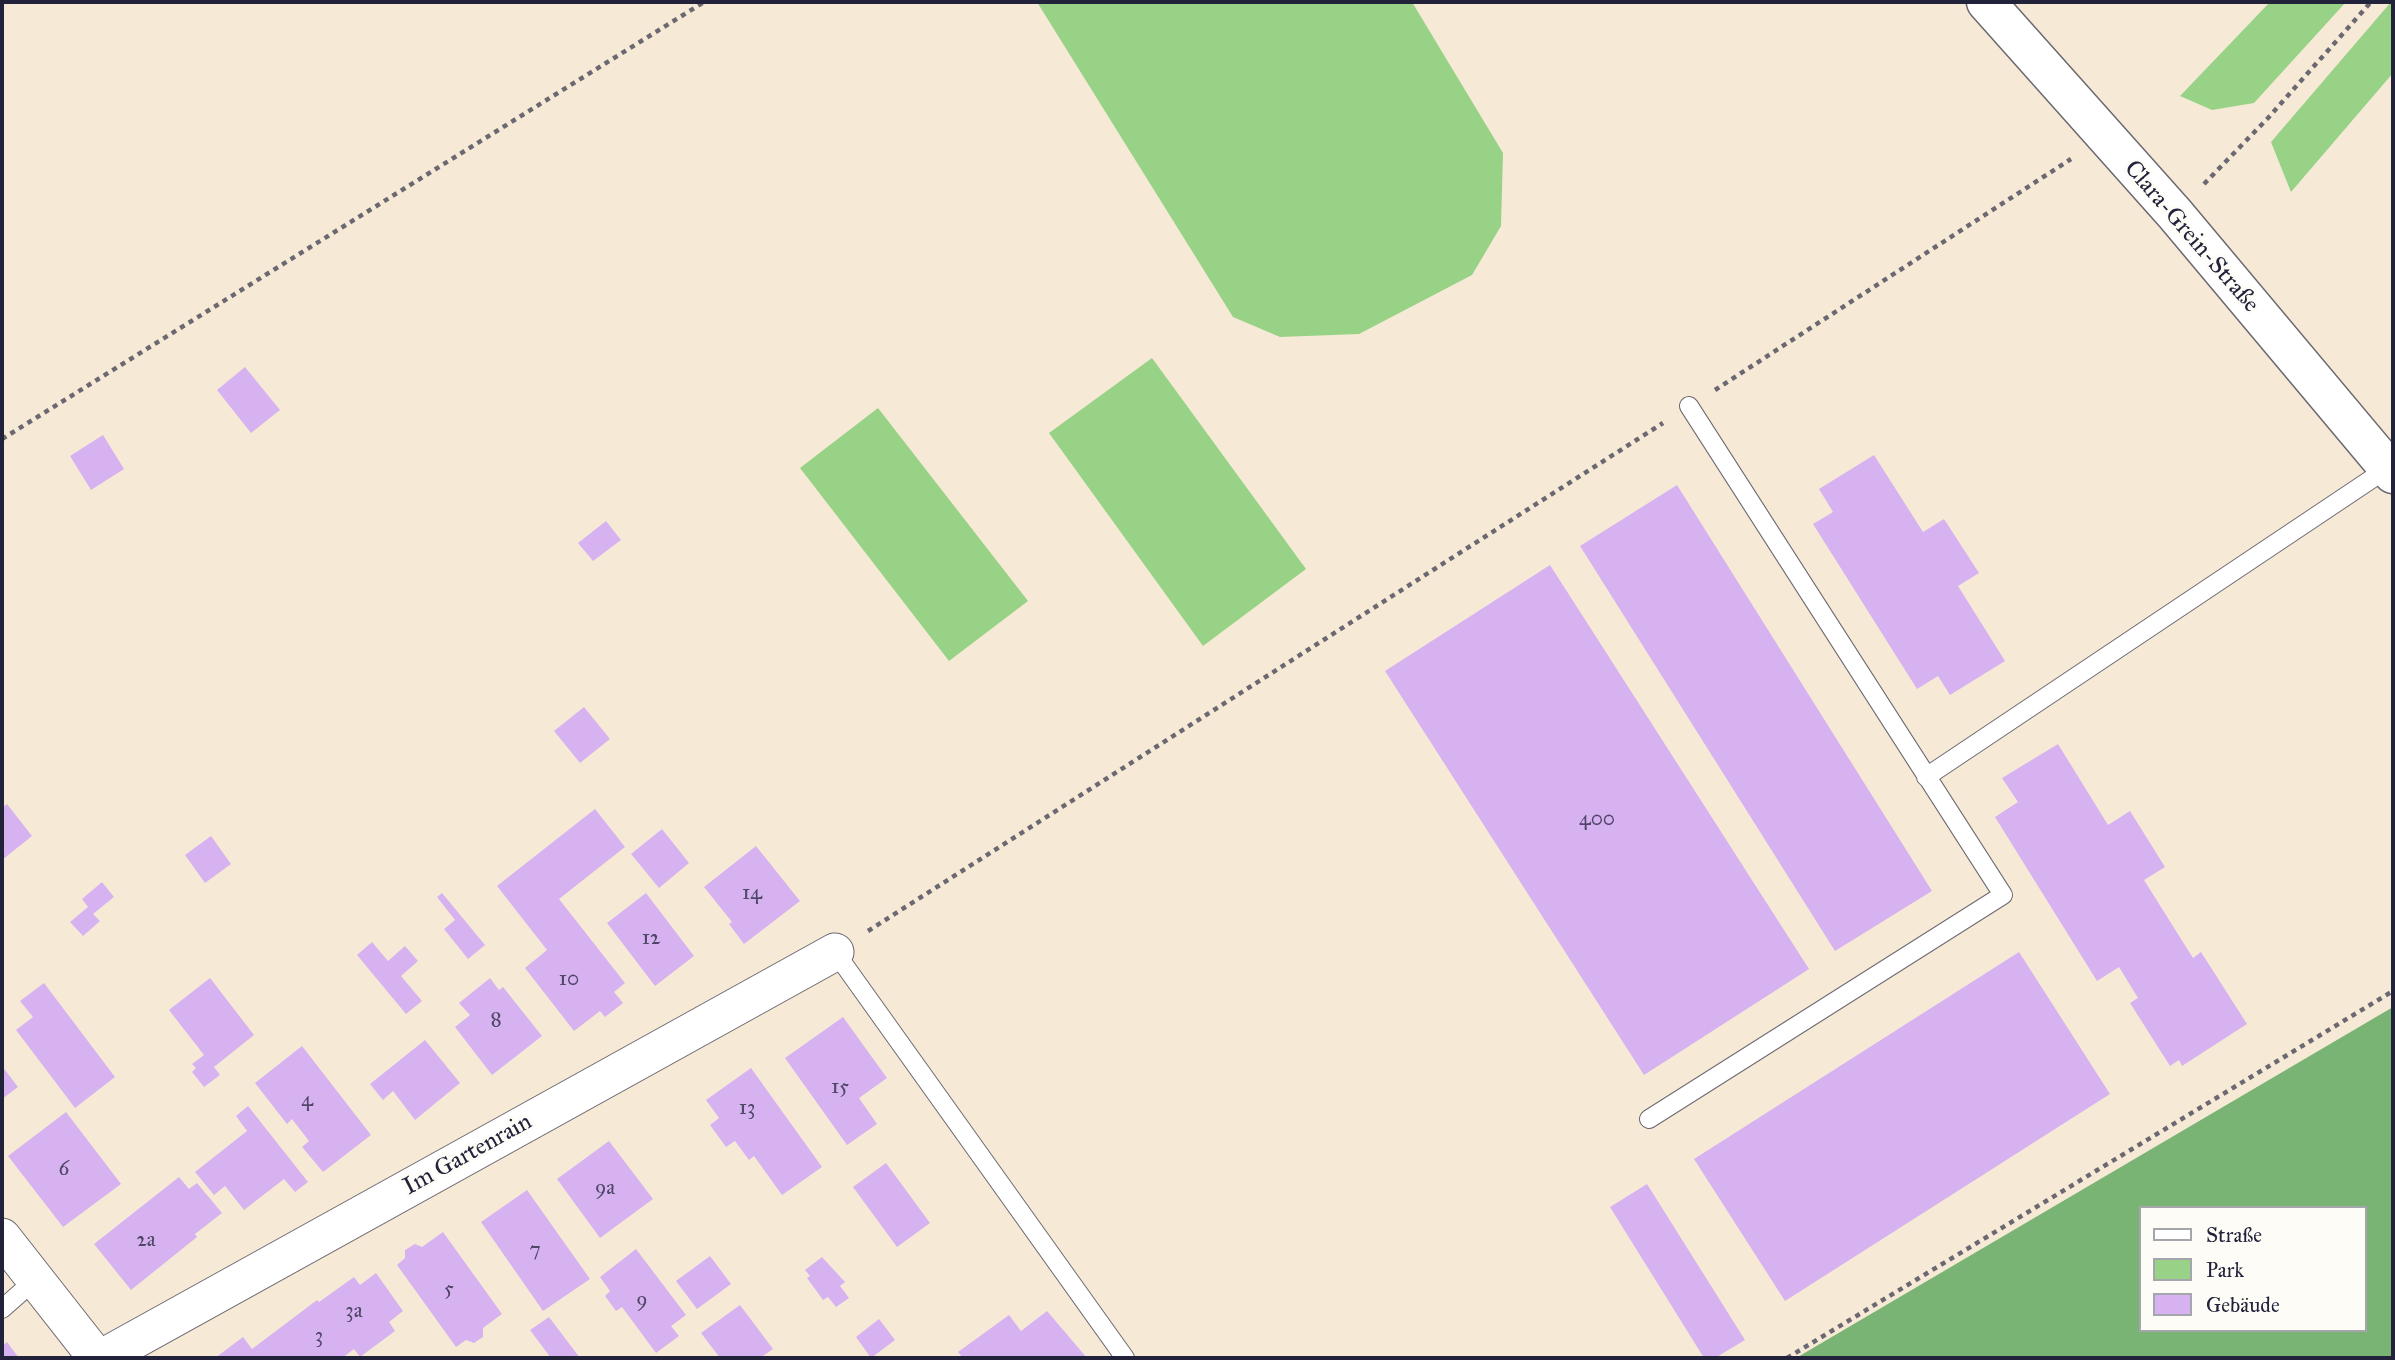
<!DOCTYPE html>
<meta charset="utf-8">
<style>
body{margin:0}
#map{position:relative;width:2395px;height:1360px;overflow:hidden;background:#f6ead6;font-family:"IM FELL Great Primer",serif}
canvas{display:block}
.frame{position:absolute;inset:0;border:4px solid #22223b;pointer-events:none}
.legend{position:absolute;left:2139px;top:1206px;width:228px;height:126px;box-sizing:border-box;background:#fdfcf7;border:2px solid #a5a5ac;margin:0;padding:9px 12px;list-style:none;font-size:21px;color:#22223b}
.legend li{display:flex;align-items:center;gap:14px;height:35px}
.legend b{width:35px;border:2px solid #a5a5ac}
</style>
<div id="map">
<canvas width="2395" height="1360"></canvas>
<div class="frame"></div>
<ul class="legend">
<li><b style="height:9px;background:#fff"></b>Straße</li>
<li><b style="height:19px;background:#97d287"></b>Park</li>
<li><b style="height:19px;background:#d7b2f1"></b>Gebäude</li>
</ul>
</div>
<script>
const c = document.querySelector('canvas').getContext('2d');
c.lineJoin = 'round';
function paint(path, color) { c.fillStyle = color; c.fill(path, 'evenodd'); }
function trace(path, color, width, dash) { c.strokeStyle = color; c.lineWidth = width; c.lineCap = dash ? 'butt' : 'round'; c.setLineDash(dash || []); c.stroke(path); }
function drawText(font, color, halo, rows, align = 'center') {
  c.font = font + ' "IM FELL Great Primer",serif'; c.lineWidth = 6; c.setLineDash([]); c.textBaseline = 'middle'; c.strokeStyle = halo; c.fillStyle = color; for (const [text, x, y, turn = 0] of rows) {
    c.save(); c.translate(x, y); c.rotate((+turn || 0) * Math.PI / 180); c.textAlign = isNaN(turn) ? turn : align; if (halo) c.strokeText(text, 0, 0); c.fillText(text, 0, 0); c.restore();
  }
}
paint(new Path2D(`
 M1037,2H1412L1503,153L1501,226L1472,275L1359,334L1280,337L1233,317Z
 M2270,2H2346L2254,103L2212,110L2180,96Z
 M2391,2L2393,73L2291,192L2271,142Z
 M1152,358L1306,569L1203,646L1049,433Z
 M878,408L1028,601L949,661L800,468Z`), '#97d287');
paint(new Path2D(`
 M2393,1007V1358H1796ZM2141,1208H2365V1330H2141Z`), '#79b474');
paint(new Path2D(`
 M245,367L280,410L251,433L217,390Z
 M103,435L124,469L91,490L70,456Z
 M1874,455L1923,532L1944,519L1979,573L1958,586L2005,661L1950,695L1938,676L1917,689L1813,524L1833,512L1819,489Z
 M1677,485L1932,891L1835,951L1580,546Z
 M606,521L621,540L593,561L578,543Z
 M1550,565L1809,969L1644,1075L1385,671Z
 M584,707L610,739L580,763L554,731Z
 M2058,744L2108,825L2130,811L2165,867L2144,880L2193,958L2201,952L2247,1024L2182,1066L2179,1060L2170,1066L2130,1003L2138,998L2119,967L2097,981L1995,817L2018,802L2002,778Z
 M7,804L32,836L2,860V808Z
 M595,809L625,847L559,899L625,983L614,992L623,1003L605,1017L600,1011L574,1031L525,968L547,950L497,886Z
 M662,829L689,863L659,888L631,854Z
 M211,836L231,864L205,883L185,855Z
 M756,846L800,901L744,944L729,924L732,922L704,887Z
 M102,882L114,897L93,914L100,921L83,936L70,922L88,907L82,899Z
 M442,893L485,945L468,959L444,929L455,920L437,897Z
 M646,893L694,956L655,986L607,923Z
 M372,942L388,961L405,946L418,961L401,976L422,1001L406,1014L357,955Z
 M2019,952L2110,1094L1785,1301L1694,1159Z
 M210,978L254,1035L214,1067L220,1075L204,1087L192,1072L196,1068L192,1064L204,1055L169,1010Z
 M490,978L499,990L503,987L542,1036L492,1075L455,1027L470,1015L459,1003Z
 M44,983L115,1077L75,1108L16,1030L33,1017L20,1001Z
 M843,1017L887,1078L859,1098L877,1124L847,1145L785,1058Z
 M425,1040L460,1083L415,1120L393,1091L383,1100L370,1084Z
 M302,1046L371,1135L323,1172L302,1147L309,1141L292,1119L287,1124L255,1083Z
 M2,1066L18,1087L2,1099Z
 M751,1068L822,1167L782,1195L754,1156L749,1160L735,1141L726,1147L710,1125L719,1118L706,1100Z
 M248,1106L308,1182L295,1192L284,1179L244,1210L225,1186L214,1195L195,1172L247,1131L236,1116Z
 M66,1112L121,1184L63,1227L8,1156Z
 M609,1141L653,1199L600,1238L557,1179Z
 M886,1163L930,1223L897,1247L853,1187Z
 M179,1177L189,1189L197,1183L222,1213L195,1234L197,1237L131,1290L94,1244Z
 M1647,1184L1745,1340L1715,1358H1704L1610,1207Z
 M527,1190L590,1279L543,1311L481,1222Z
 M443,1232L502,1314L483,1328V1337L474,1343L466,1340L456,1347L397,1265L405,1258V1250L415,1244L422,1247Z
 M636,1249L686,1315L671,1326L679,1336L656,1353L622,1307L616,1311L605,1296L610,1291L600,1277Z
 M710,1256L731,1284L697,1309L676,1281Z
 M822,1257L845,1282L840,1286L849,1298L836,1307L828,1297L823,1300L807,1278L810,1276L805,1270Z
 M376,1273L403,1311L389,1322L395,1331L360,1357L354,1349L342,1358H215L243,1337L252,1349L317,1300L319,1302L354,1277L360,1285Z
 M740,1305L773,1349L760,1358H720L701,1333Z
 M1047,1311L1087,1358H963L958,1352L1009,1315L1021,1331Z
 M549,1317L580,1358H551L530,1330Z
 M879,1319L895,1340L871,1358L856,1337Z
 M7,1342L19,1358H2V1346Z`), '#d7b2f1');
const lane = new Path2D(`
 M1926,777L2388,468
 M835,952L1125,1358
 M1649,1119L2003,895L1689,406
 M2,1309L35,1280`);
const street = new Path2D(`
 M2,1237L97,1358
 M102,1358L835,952`);
const secondary = new Path2D(`
 M1986,2L2175,214L2393,474`);
trace(lane, '#6c6871', 20);
trace(street, '#6c6871', 39);
trace(secondary, '#6c6871', 41);
trace(new Path2D(`
 M2204,184L2268,118L2371,2
 M1715,390L2071,159
 M2,439L704,2
 M868,931L1663,423
 M1787,1358L2393,991`), '#6c6871', 4.5, [5, 5]);
trace(lane, '#fff', 18);
trace(street, '#fff', 37);
trace(secondary, '#fff', 38);
drawText('21px', '#4f4668', null, [
 ["400",1597,820],
 ["14",752,894],
 ["12",651,939],
 ["10",569,980],
 ["8",496,1021],
 ["15",840,1088],
 ["4",307,1101],
 ["13",747,1109],
 ["6",64,1170],
 ["9a",605,1189],
 ["2a",146,1241],
 ["7",535,1251],
 ["5",449,1290],
 ["9",642,1301],
 ["3a",354,1312],
 ["3",319,1337]
]);
drawText('24px', '#22223b', '#fdfcf7', [
 ["Clara-Grein-Straße",2191,237,49],
 ["Im Gartenrain",468,1155,-29]
]);
</script>
